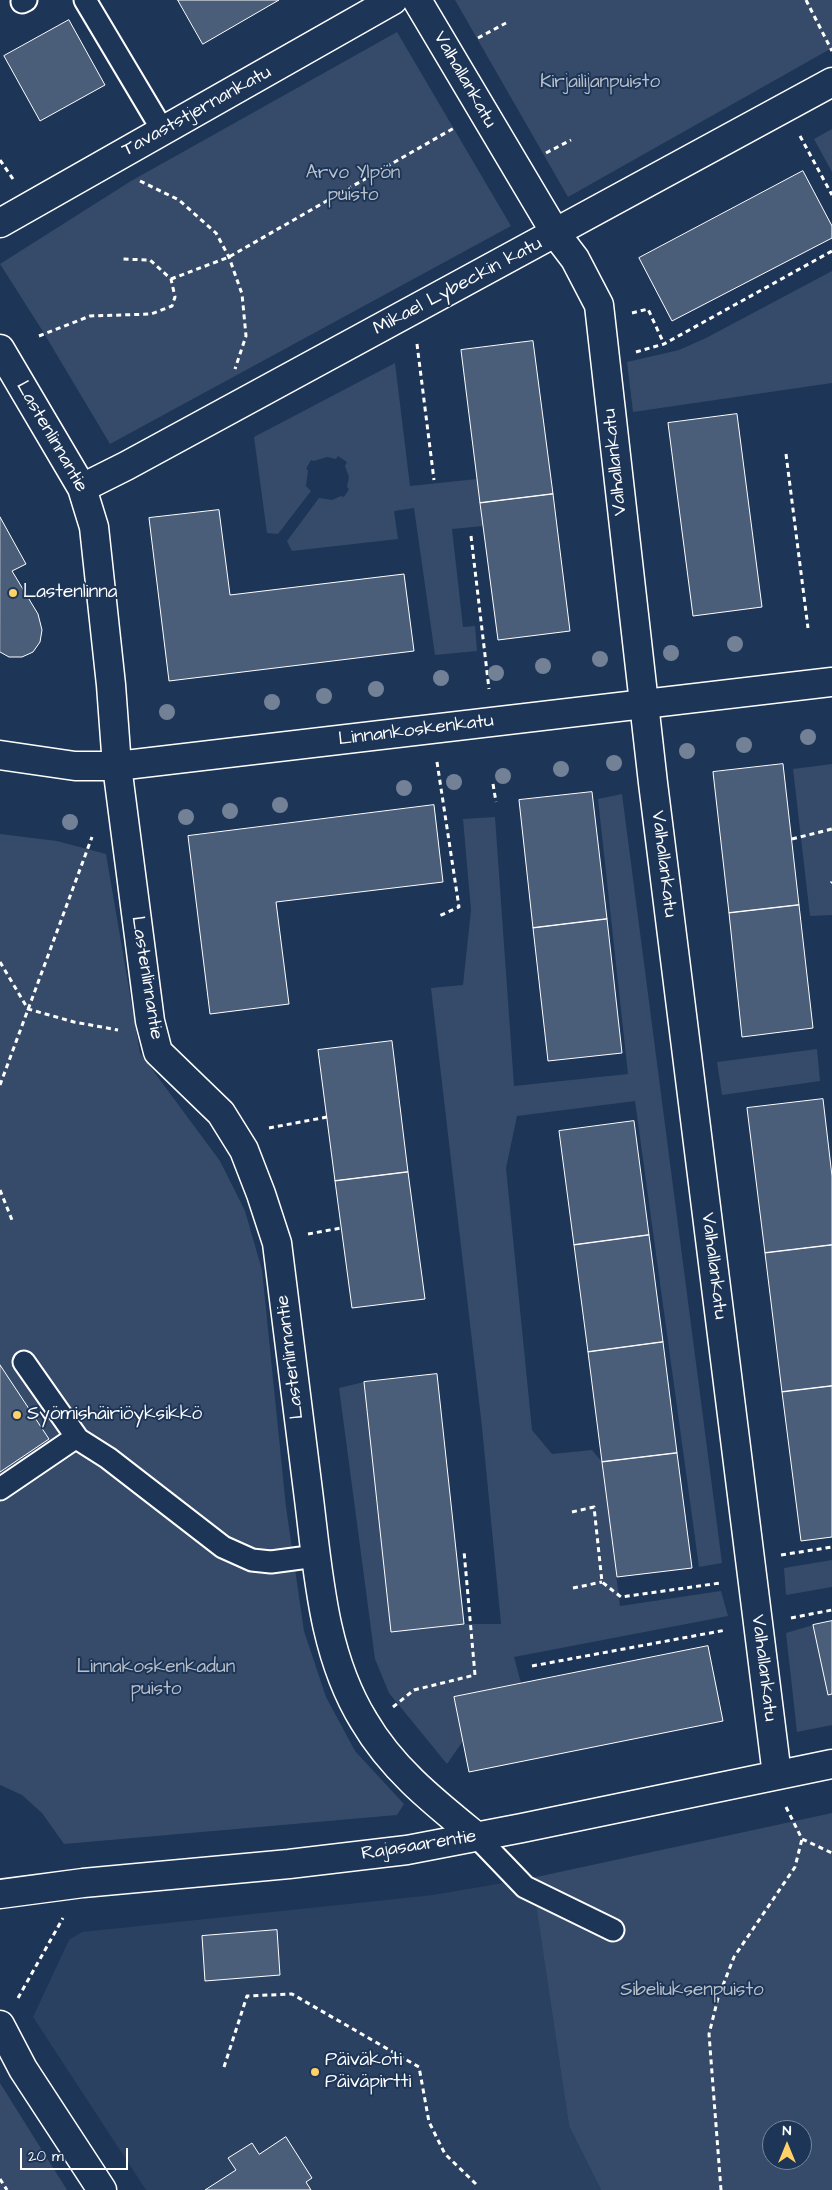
<!DOCTYPE html>
<meta charset="utf-8">
<style>
body{margin:0}
#map{position:relative;width:832px;height:2190px;overflow:hidden;background:#1d3557;font-family:"Architects Daughter",sans-serif}
canvas{display:block}
.north{position:absolute;left:762px;top:2120px;width:50px;height:50px;box-sizing:border-box;background:#1d3557;border:1px solid #77869a;border-radius:50%;rotate:0deg;font-size:14px;font-weight:700;line-height:20px;text-align:center;color:#fff}
.north::after{content:'';display:block;margin:auto;width:18px;height:22px;background:#ffd166;clip-path:polygon(50% 0,100% 100%,50% 72%,0 100%)}
.scale{position:absolute;left:20px;top:2148px;width:108px;height:22px;box-sizing:border-box;border:2px solid #fff;border-top:0;padding-left:6px;font-size:15px;line-height:18px;white-space:nowrap;color:#fff;-webkit-text-stroke:4px #1d3557;paint-order:stroke}
</style>
<div id="map">
<canvas width="832" height="2190"></canvas>
<div class="north">N</div>
<div class="scale">20 m</div>
</div>
<script>
const c = document.querySelector('canvas').getContext('2d');
c.lineJoin = 'round';
function paint(path, color) { c.fillStyle = color; c.fill(path, 'evenodd'); }
function trace(path, color, width, dash) { c.strokeStyle = color; c.lineWidth = width; c.lineCap = dash ? 'butt' : 'round'; c.setLineDash(dash || []); c.stroke(path); }
function drawText(font, color, halo, rows, align = 'center') {
  c.font = font + ' "Architects Daughter",sans-serif'; c.lineWidth = 4; c.setLineDash([]); c.textBaseline = 'middle'; c.strokeStyle = halo; c.fillStyle = color; for (const [text, x, y, turn = 0] of rows) {
    c.save(); c.translate(x, y); c.rotate((+turn || 0) * Math.PI / 180); c.textAlign = isNaN(turn) ? turn : align; if (halo) c.strokeText(text, 0, 0); c.fillText(text, 0, 0); c.restore();
  }
}
paint(new Path2D(`
 M532,1878L569,2126L601,2190H146L33,2017L69,1940L82,1932L433,1895Z`), '#2a4161');
paint(new Path2D(`
 M455,0H832V48L568,197Z
 M397,32L511,226L110,444L42,330L0,264L131,181Z
 M832,129V172L814,139Z
 M832,271V383L633,412L627,362L679,350L706,338Z
 M395,363L410,486L477,479L483,526L452,529L463,627L475,626L477,651L435,655L414,508L394,511L398,539L292,551L287,541L319,498L332,500L341,496L344,497L349,489L347,487L349,477L345,466L347,462L338,456L336,459L327,457L314,461L311,460L306,469L308,470L306,486L311,491L278,534L267,533L254,437Z
 M832,764V915L810,916L793,769Z
 M622,794L722,1563L699,1567L635,1101L517,1116L506,1168L532,1430L552,1454L592,1450L602,1462L620,1606L721,1591L728,1616L514,1657L521,1683L454,1697L463,1741L447,1764L389,1693L375,1659L339,1388L364,1382L391,1632L464,1624H501L482,1427L431,988L463,985L471,910L463,819L495,817L514,1086L628,1074L598,799Z
 M0,834L57,841L106,854L140,1053L220,1161L245,1211L262,1270L286,1507L304,1631L326,1697L355,1751L404,1804L397,1815L64,1844L42,1813L22,1795L0,1785V1472L49,1439L0,1365Z
 M817,1049L820,1081L722,1095L717,1062Z
 M832,1560V1587L786,1595L784,1568Z
 M813,1625L832,1694V1725L797,1732L786,1633Z
 M832,1813V2190H601L569,2126L532,1878ZM772,2130H802V2160H772Z
 M0,2083L67,2190H0Z`), '#364b69');
const building = new Path2D(`
 M178,0H279L203,44Z
 M69,20L105,85L40,121L4,56Z
 M803,171L832,226V238L672,321L639,258Z
 M533,341L553,494L480,503L461,350Z
 M737,414L762,607L693,616L668,423Z
 M553,494L570,631L498,640L480,503Z
 M219,510L230,595L404,574L414,651L169,681L149,518Z
 M0,517L26,564L12,571L38,614L42,630L40,642L33,652L22,657H9L0,652Z
 M783,764L799,905L729,913L713,772Z
 M592,792L607,919L533,928L519,800Z
 M434,805L443,882L276,902L289,1004L210,1014L188,836Z
 M799,905L813,1028L742,1037L729,913Z
 M607,919L622,1053L548,1061L533,928Z
 M392,1041L408,1172L335,1181L318,1050Z
 M823,1099L832,1176V1245L765,1253L747,1108Z
 M634,1121L649,1235L574,1245L559,1131Z
 M408,1172L425,1299L352,1308L335,1181Z
 M649,1235L663,1342L588,1352L574,1245Z
 M832,1245V1386L782,1392L765,1253Z
 M663,1342L677,1453L602,1462L588,1352Z
 M0,1365L49,1439L0,1472Z
 M437,1374L464,1624L391,1632L364,1382Z
 M832,1386V1537L801,1541L782,1392Z
 M677,1453L692,1568L617,1577L602,1462Z
 M832,1621V1694L828,1695L813,1625Z
 M708,1646L723,1721L469,1772L454,1697Z
 M277,1930L280,1975L205,1981L202,1936Z
 M286,2137L312,2178L306,2182L311,2190H205L236,2170L228,2158L252,2143L259,2154Z`);
paint(building, '#4a5d79');
trace(building, '#fff', 1);
const service = new Path2D(`
 M85,0L163,131
 M22,2L26,0
 M24,1362L78,1439L108,1458L223,1547L252,1560L271,1562L316,1556
 M0,1489L75,1438L78,1439
 M477,1837L525,1887L613,1930`);
const minor = new Path2D(`
 M417,0L556,234L575,259L599,305L653,783L777,1775
 M0,223L393,0
 M0,349L82,488L94,527L111,685L117,766L150,1021L158,1052L221,1113L244,1150L261,1194L277,1243C288,1326 297,1409 308,1491C318,1569 322,1653 364,1721C392,1769 434,1802 477,1837
 M82,488L126,466L832,82
 M0,1894L83,1883L289,1864L407,1850L522,1828L832,1764
 M0,2025L23,2069L102,2190`);
const primary = new Path2D(`
 M0,755L75,766H117L832,682`);
trace(service, '#fff', 25);
trace(minor, '#fff', 31);
trace(primary, '#fff', 31);
trace(new Path2D(`
 M806,0L832,51
 M478,38L506,23
 M800,136L832,195
 M546,153L571,140
 M0,160L13,179
 M140,181L179,200L216,233L229,257L242,294L246,336L235,369
 M171,279L229,257L454,128
 M632,313L648,309L664,344
 M39,336L90,316L151,314L172,306L175,297L171,279L150,260L120,259
 M417,344L434,480
 M636,352L664,344L832,251
 M786,454L808,628
 M471,536L489,689
 M437,762L459,907L437,917
 M493,784L496,802
 M792,839L832,829
 M831,883L832,882
 M0,962L28,1009L74,1022L118,1030
 M0,1085L92,837
 M269,1128L327,1117
 M0,1190L12,1220
 M308,1234L341,1228
 M572,1512L594,1507L602,1582L621,1597L720,1583
 M781,1555L832,1547
 M573,1588L602,1582
 M791,1618L832,1610
 M532,1666L726,1630
 M393,1707L414,1690L475,1675L464,1551
 M786,1807L802,1839L832,1853
 M18,1998L63,1918
 M224,2067L247,1996L292,1994L419,2067L429,2122L445,2154L477,2185
 M0,2179L7,2190
 M721,2190L709,2034L718,1998L734,1957L795,1867L802,1839`), '#fff', 3, [5, 4]);
trace(service, '#1d3557', 21);
trace(minor, '#1d3557', 28);
trace(primary, '#1d3557', 28);
c.fillStyle = '#738196';
for (const [x, y] of [
 [735,644],
 [671,653],
 [600,659],
 [543,666],
 [496,673],
 [441,678],
 [376,689],
 [324,696],
 [272,702],
 [167,712],
 [808,737],
 [744,745],
 [687,751],
 [614,763],
 [561,769],
 [503,776],
 [454,782],
 [404,788],
 [280,805],
 [230,811],
 [186,817],
 [70,822]
]) { c.beginPath(); c.arc(x, y, 8, 0, 2 * Math.PI); c.fill(); }
for (const [x, y, r, color] of [
 [13,593,5,"#ffd166"],
 [17,1415,5,"#ffd166"],
 [315,2072,5,"#ffd166"]
]) { const dot = new Path2D(); dot.arc(x, y, r, 0, 2 * Math.PI); c.fillStyle = color; c.fill(dot); trace(dot, '#1d3557', 2); }
drawText('19px', '#fff', '#1d3557', [
 ["Valhallankatu",464,80,60],
 ["Tavaststjernankatu",197,112,-29],
 ["Mikael Lybeckin katu",458,287,-28],
 ["Lastenlinnantie",51,437,60],
 ["Valhallankatu",616,462,-96],
 ["Linnankoskenkatu",416,731,-7],
 ["Valhallankatu",663,864,83],
 ["Lastenlinnantie",146,978,81],
 ["Valhallankatu",713,1266,83],
 ["Lastenlinnantie",291,1357,-97],
 ["Valhallankatu",763,1668,83],
 ["Rajasaarentie",419,1846,-9]
]);
drawText('19px', '#b9c0ca', '#1d3557', [
 ["Kirjailijanpuisto",600,83],
 ["Arvo Ylpön",353,174],
 ["puisto",353,196],
 ["Linnakoskenkadun",156,1668],
 ["puisto",156,1690],
 ["Sibeliuksenpuisto",692,1991]
]);
drawText('19px', '#fff', '#1d3557', [
 ["Lastenlinna",23,593],
 ["Syömishäiriöyksikkö",27,1415],
 ["Päiväkoti",325,2061],
 ["Päiväpirtti",325,2083]
], 'left');
</script>
